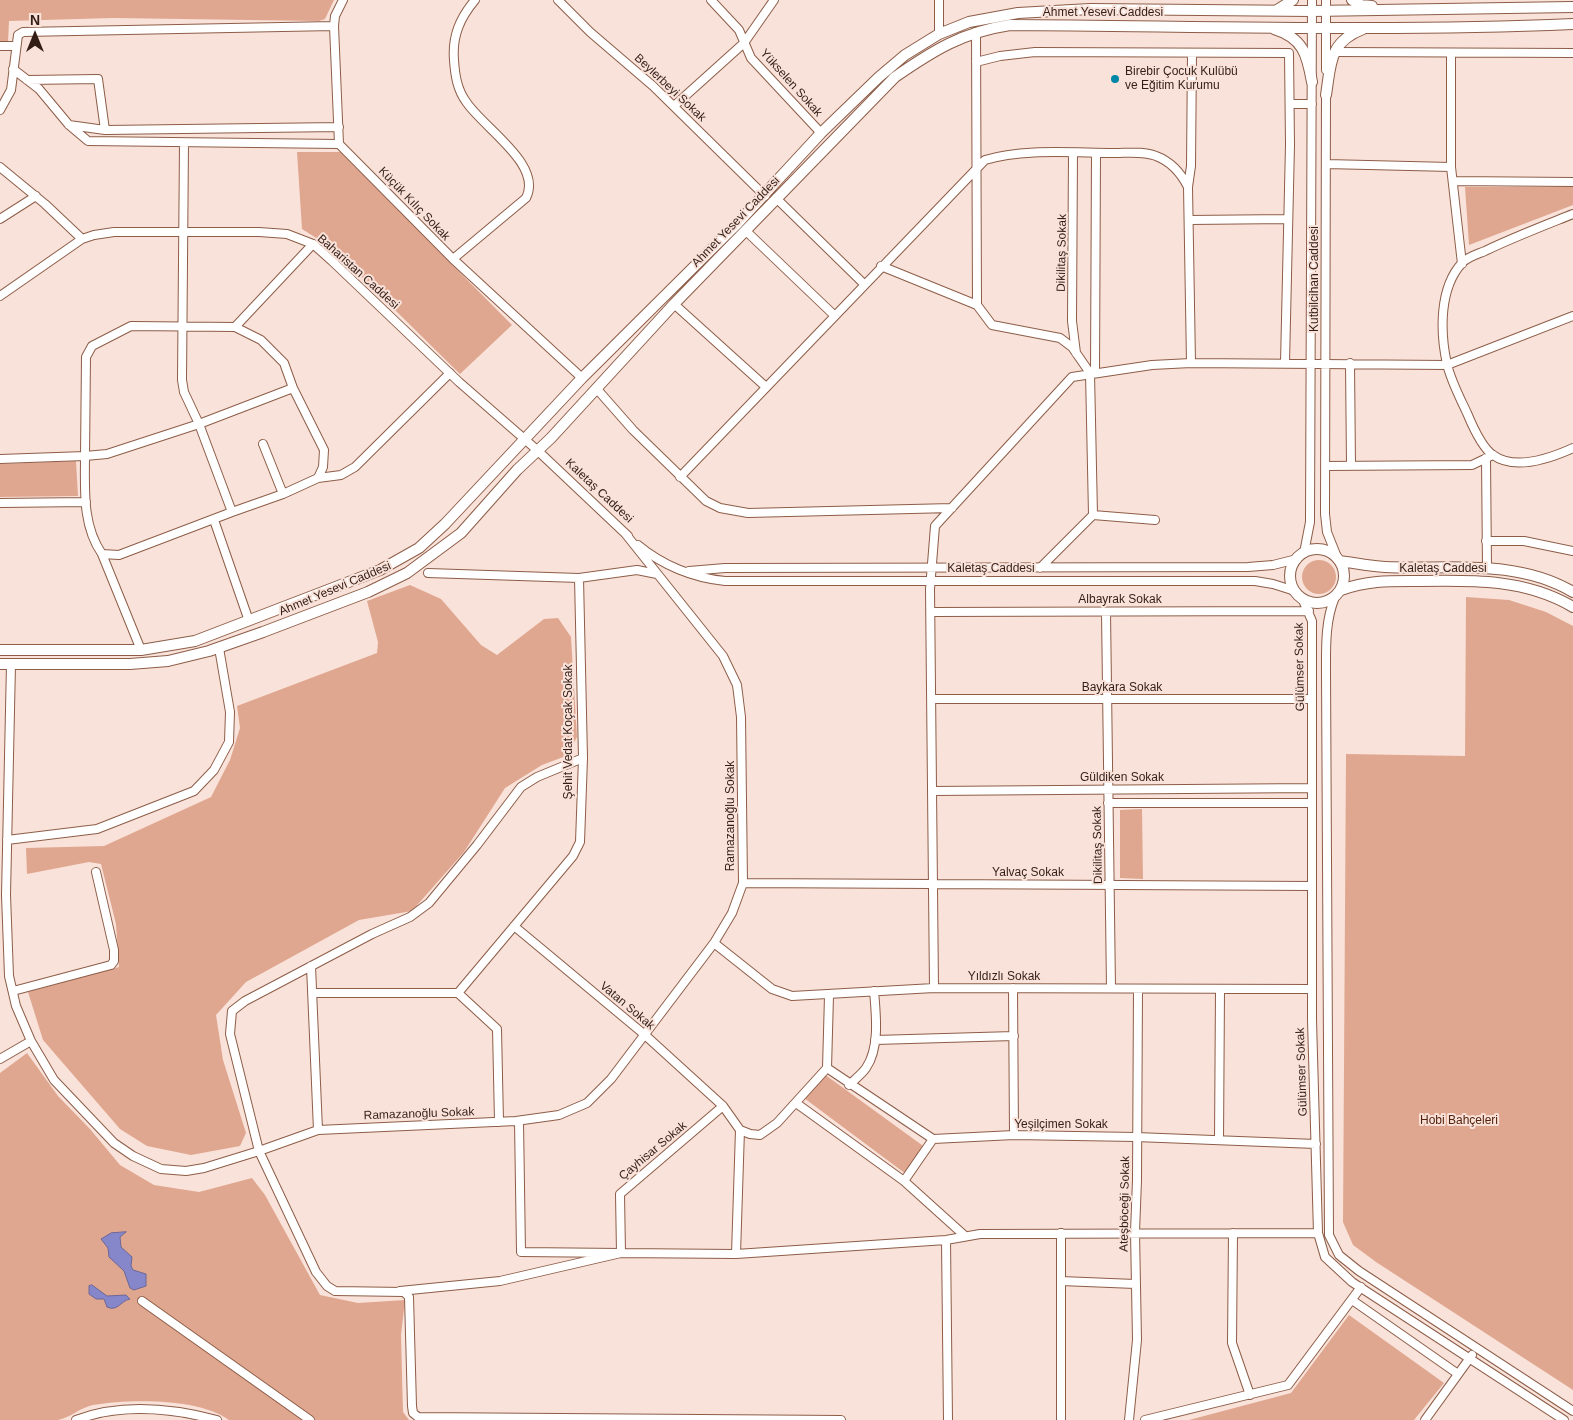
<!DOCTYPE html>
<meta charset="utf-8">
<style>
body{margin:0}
#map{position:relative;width:1573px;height:1420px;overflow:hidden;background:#f9e2d9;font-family:Arial,sans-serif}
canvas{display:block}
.north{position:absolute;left:10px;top:10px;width:50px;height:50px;-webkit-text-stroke:4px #f9e2d9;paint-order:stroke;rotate:0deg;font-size:14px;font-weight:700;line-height:20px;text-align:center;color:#331e16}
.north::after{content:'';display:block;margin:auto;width:18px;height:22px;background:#331e16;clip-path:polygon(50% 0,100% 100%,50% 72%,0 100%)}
</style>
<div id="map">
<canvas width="1573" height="1420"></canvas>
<div class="north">N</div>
</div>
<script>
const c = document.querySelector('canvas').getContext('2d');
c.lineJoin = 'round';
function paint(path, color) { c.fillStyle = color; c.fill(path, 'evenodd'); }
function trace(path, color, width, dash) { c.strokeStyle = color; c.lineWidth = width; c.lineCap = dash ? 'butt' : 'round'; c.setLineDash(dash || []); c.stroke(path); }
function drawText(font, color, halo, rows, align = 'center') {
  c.font = font + ' Arial,sans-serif'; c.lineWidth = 4; c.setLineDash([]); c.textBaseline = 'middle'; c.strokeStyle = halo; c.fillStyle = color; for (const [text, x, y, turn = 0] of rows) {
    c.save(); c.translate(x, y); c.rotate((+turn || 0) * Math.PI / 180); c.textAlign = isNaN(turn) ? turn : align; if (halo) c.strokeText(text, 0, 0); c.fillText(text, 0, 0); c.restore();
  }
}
paint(new Path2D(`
 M0,0H334L325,19L319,21L113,18L9,21L8,42L0,43Z
 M297,152H340L512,325L460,374L332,248L302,229Z
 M1465,187H1573V205L1469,245Z
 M76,461L78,496L0,497V464Z
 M1302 577a17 17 0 1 1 34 0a17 17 0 1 1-34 0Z
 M410,585L441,599L481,645L497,655L544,619L558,618L571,637L577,737L566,756L542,765L505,788L464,852L412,911L359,920L246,982L216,1015L223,1060L246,1133L240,1146L191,1155L147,1146L120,1129L43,1040L28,992L119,967L116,924L101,864L89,862L27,874L26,848L104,846L211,797L230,760L240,728L237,706L377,653L378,642L367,601Z
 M1466,597L1509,600L1546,612L1573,626V1390L1376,1262L1353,1245L1343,1222L1346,754L1465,756Z
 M1142,809L1143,879L1120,878V810Z
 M27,1053L58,1096L90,1129L120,1165L154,1185L199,1192L252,1178L265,1195L320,1295L358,1303L405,1300L401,1335L403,1412L409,1420H229C198,1398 131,1399 93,1405C81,1407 70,1418 58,1420C40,1420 18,1420 0,1420V1073Z
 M824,1074L926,1148L906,1174L804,1098Z
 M1349,1315L1444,1383L1414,1420H1189L1291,1393Z`), '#e0a790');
const water = new Path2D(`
 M126,1232L120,1237L121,1247L132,1257L131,1266L133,1270L146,1274V1286L134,1290L130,1288L124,1271L109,1257L108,1248L101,1239L111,1233Z
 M92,1285L107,1296L126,1295L130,1299C120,1301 118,1312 107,1307L104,1299H96L89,1294V1286Z`);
paint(water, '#8686cb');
trace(water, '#6d6795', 1);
const minor = new Path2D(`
 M343,0L335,16L334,26L339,144L453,259L582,378
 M558,0L590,32L653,86L765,196
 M711,0L739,30L751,58L821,133
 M939,0V34
 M1326,0V70
 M976,32L977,305
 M0,46H16
 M1335,52L1573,53
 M1451,53V167L1462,264
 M976,62L1000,56L1035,52L1289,53L1290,145L1285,363
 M13,69L39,89L69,125L88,141L339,144
 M27,80L98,79L105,130
 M1326,89L1325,514L1327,532L1337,557
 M1290,104H1312
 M674,106L744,43L774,0
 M0,110L11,90L18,35L23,32L334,26
 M69,125L105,130L339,127
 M184,143L182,380L184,392L199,424L232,512L283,494L318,478L323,467L324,450L293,388L199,424L107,454L85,456C85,490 82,525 102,554L119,555L232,512
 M1073,153L1072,321L1076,353
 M1326,164L1451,167
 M0,167L45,204L82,239
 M1453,181L1573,182
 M776,198L864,284
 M1573,214C1543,226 1514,237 1485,251C1478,254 1467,257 1462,263C1439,288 1440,332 1447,364C1451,381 1460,398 1467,413C1472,425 1482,448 1493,455C1515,471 1551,458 1573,448
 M0,219L36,196
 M1189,220L1288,219
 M746,231L835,316
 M453,259L526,198C543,165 485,129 467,103C457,90 455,75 454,60C452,36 460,18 475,0
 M881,266L977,305L992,325L1060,338L1072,347L1090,373
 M0,296L82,239L94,235L114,232H259L287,234L313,244L332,261L459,382L537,450L628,536
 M674,304L766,387
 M235,327L313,244
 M1191,363L1188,187L1191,166L1192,53
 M1350,363L1351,466
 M1095,372L1096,153
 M1090,373L1093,515
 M596,388L633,430L706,501L720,508L748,513L952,508
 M263,444L283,494
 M1486,458L1487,567
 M0,459L85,456L86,357L92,346L131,326L235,327L261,340L284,363L293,388
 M1325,466L1472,465L1493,455
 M680,477L985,160C1023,148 1075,153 1115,153C1128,153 1144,151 1156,156C1172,162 1181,173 1188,187
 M318,478L341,475L355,467L450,373
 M0,503L86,502
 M214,520L249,621
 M1486,541H1524L1573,551
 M638,545C662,565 693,578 725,581H1255L1273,584L1295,591
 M1304,553L1310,522L1312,0
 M102,554L141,650
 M1040,568L1093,515L1155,520
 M689,571L725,568L1248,567L1273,565L1297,559
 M428,573L579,578L637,570L657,574
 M1335,597C1325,621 1326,647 1326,673L1329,1235L1339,1255L1359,1271L1573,1411
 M1302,598L1312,621V1020L1318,1233L1325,1257L1352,1282L1564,1420
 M931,612L1309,611
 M1106,612L1111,988
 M11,664L6,895L9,976L16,1006L31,1041L54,1080L114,1143L133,1156L161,1169L186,1171L204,1168L259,1151L318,1130L516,1121L559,1115L587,1103L611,1079L714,943L732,913L743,883L741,717L737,685L723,656L624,532
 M932,699H1312
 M583,758L537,777L521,787L477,845L429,903L410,917L372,934L245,1001L232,1011L230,1034L259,1151L316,1272L327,1286L335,1291L404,1292L409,1297L412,1406L413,1413L418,1417L841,1420
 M932,791L1312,788
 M1108,803H1312
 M7,840L97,829L194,791L214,770L229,742L230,712L219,648
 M743,883L1312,886
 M514,926L645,1035L723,1106L740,1130L750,1134L760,1135L777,1123L827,1068L829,996
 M714,943L772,989L792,996L934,988L1312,989
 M311,966L318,1130
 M934,988L930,589L935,526L1072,377L1152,365L1191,363L1447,365L1573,316
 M1013,988L1014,1135
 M13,991L111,965L114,961V950L96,872
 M312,993H458
 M458,993L573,856L580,842L583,758L579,578
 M458,993L497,1029L499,1122
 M875,1040L1014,1036
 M0,1059L31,1041
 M827,1068L933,1139L1014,1135L1136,1137L1316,1144
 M849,1085C854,1080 862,1074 866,1068C880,1048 876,1014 874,991
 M796,1103L904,1181L965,1236
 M519,1121L521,1252L621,1253L620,1194L723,1106
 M1219,1140L1220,990
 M904,1181L933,1139
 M1233,1233L1232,1343L1250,1395
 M946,1240L948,1420
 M736,1254L740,1130
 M1061,1281L1135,1284
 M400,1291L500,1281L621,1253L736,1254L946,1240L980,1234L1318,1233
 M1352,1300L1458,1374
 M142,1301L310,1420
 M76,1420C121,1403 171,1408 217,1420
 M1061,1420V1233
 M1129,1420L1137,1340L1135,1232L1137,1180L1138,989
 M1145,1420L1288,1385L1361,1287
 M1425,1420L1472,1355`);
const major = new Path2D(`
 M1352,0L1361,5L1372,6
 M1277,10L1293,0
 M1274,29C1303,38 1307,54 1312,82
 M1326,95C1331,63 1329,42 1363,29
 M1290 576a27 27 0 1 1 54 0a27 27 0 1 1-54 0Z
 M1340,561C1355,563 1370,566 1385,567C1449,570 1515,558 1573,592
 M1341,590C1369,580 1391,581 1420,581C1473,580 1526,579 1573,607
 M0,650H141L195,641L380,570L419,548L445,524L582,378L736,225L821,133L879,77L905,55L939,34L969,22L1018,13L1090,9L1312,11L1573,7
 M0,664H130L168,661L209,651L263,632L368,592L407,573L461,533L517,470L551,438L674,304L895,77C934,50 963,32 1010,25C1198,26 1386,32 1573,24`);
trace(minor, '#8d5d48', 10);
trace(major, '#8d5d48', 12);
trace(minor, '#fff', 8);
trace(major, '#fff', 10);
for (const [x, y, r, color] of [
 [1115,79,5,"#0086a7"]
]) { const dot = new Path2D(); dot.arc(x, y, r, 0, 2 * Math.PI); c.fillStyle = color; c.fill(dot); trace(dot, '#f9e2d9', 2); }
drawText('12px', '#331e16', '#f9e2d9', [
 ["Ahmet Yesevi Caddesi",1103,13],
 ["Yükselen Sokak",791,83,48],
 ["Beylerbeyi Sokak",670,88,43],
 ["Küçük Kılıç Sokak",414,204,46],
 ["Ahmet Yesevi Caddesi",736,222,-46],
 ["Dikilitaş Sokak",1062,253,-89],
 ["Baharistan Caddesi",358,272,42],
 ["Kutbilcihan Caddesi",1315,279,-90],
 ["Kaletaş Caddesi",599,491,43],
 ["Kaletaş Caddesi",991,569],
 ["Kaletaş Caddesi",1443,569],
 ["Ahmet Yesevi Caddesi",335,589,-23],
 ["Albayrak Sokak",1120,600],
 ["Gülümser Sokak",1300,667,-91],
 ["Baykara Sokak",1122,688],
 ["Şehit Vedat Koçak Sokak",569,732,-90],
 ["Güldiken Sokak",1122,778],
 ["Ramazanoğlu Sokak",731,816,-90],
 ["Dikilitaş Sokak",1098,845,-91],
 ["Yalvaç Sokak",1028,873],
 ["Yıldızlı Sokak",1004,977],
 ["Vatan Sokak",627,1006,40],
 ["Gülümser Sokak",1302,1072,-92],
 ["Ramazanoğlu Sokak",419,1114,-2],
 ["Yeşilçimen Sokak",1061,1125],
 ["Çayhisar Sokak",653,1151,-40],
 ["Ateşböceği Sokak",1125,1204,-89]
]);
drawText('12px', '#331e16', '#f9e2d9', [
 ["Birebir Çocuk Kulübü",1125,72],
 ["ve Eğitim Kurumu",1125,86]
], 'left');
drawText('12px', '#54230d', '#f9e2d9', [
 ["Hobi Bahçeleri",1459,1121]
]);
</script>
